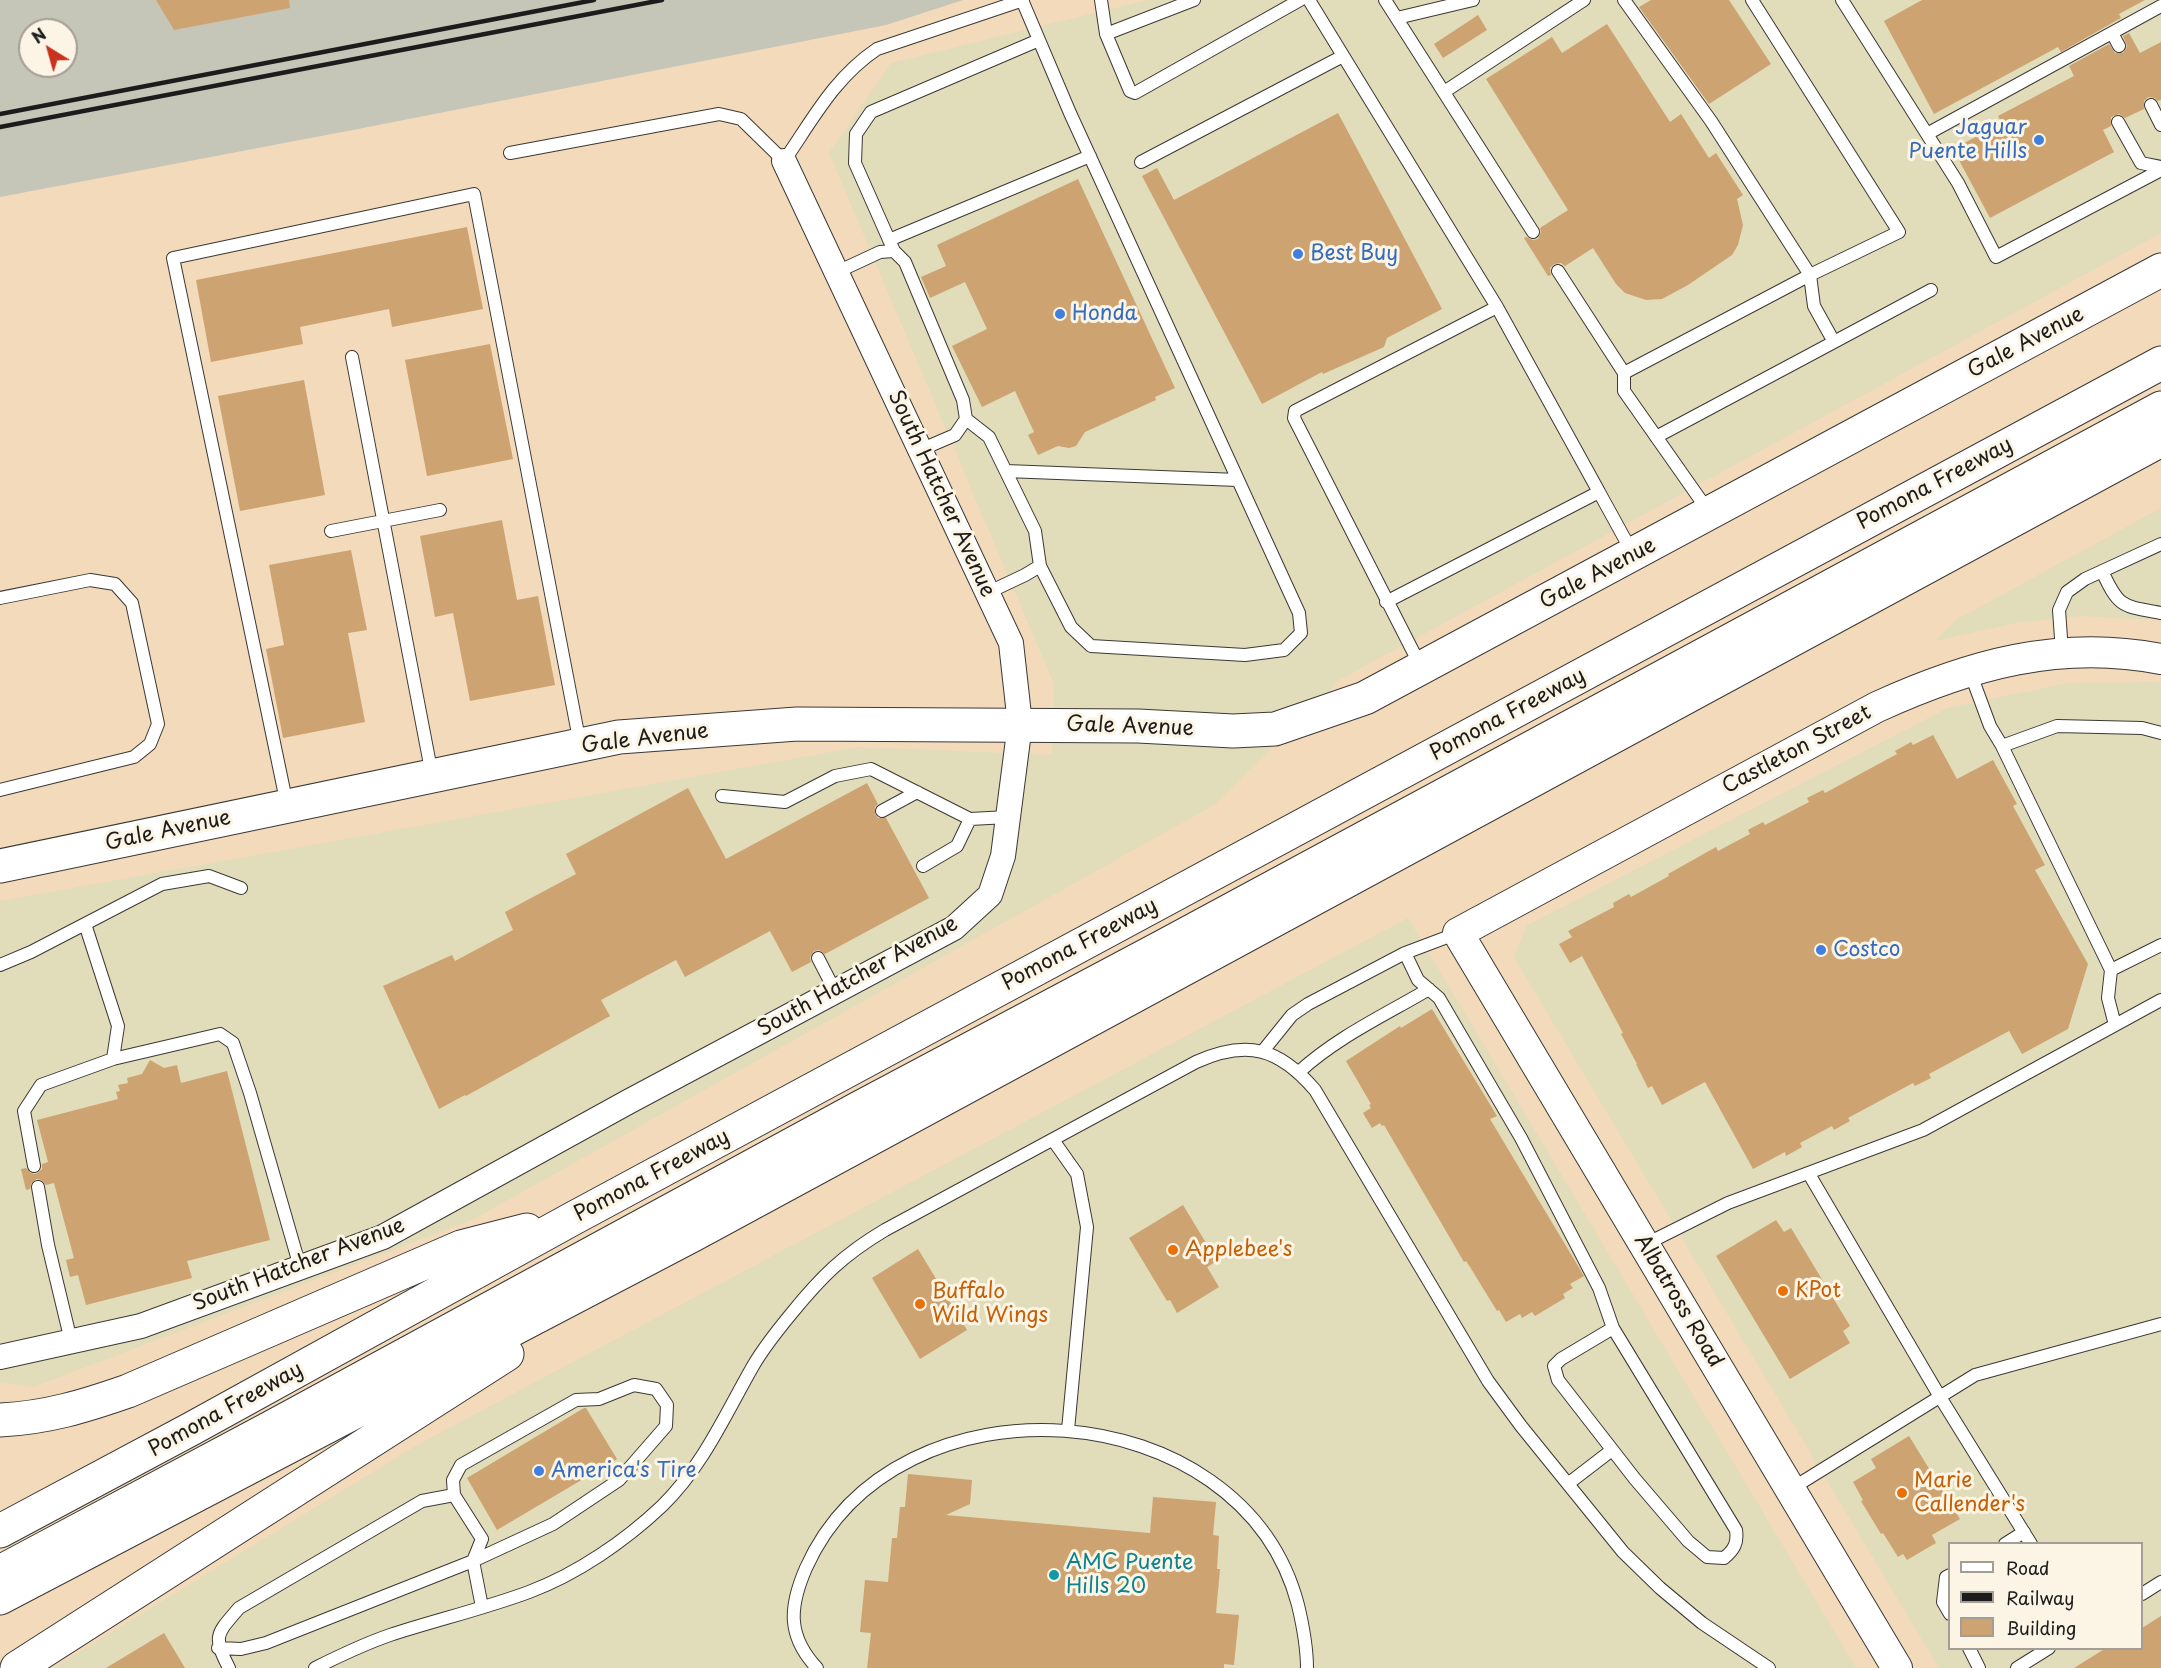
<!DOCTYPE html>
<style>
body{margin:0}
#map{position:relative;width:2161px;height:1668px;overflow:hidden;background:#f2dabb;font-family:"Playpen Sans",sans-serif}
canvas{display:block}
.legend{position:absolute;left:1948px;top:1542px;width:195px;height:108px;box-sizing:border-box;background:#fcf5e5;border:2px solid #a29e95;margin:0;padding:8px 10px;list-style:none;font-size:18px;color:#1c1c1c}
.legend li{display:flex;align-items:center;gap:12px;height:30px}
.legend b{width:30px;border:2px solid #a29e95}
.north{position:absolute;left:18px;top:18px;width:60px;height:60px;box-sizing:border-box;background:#fcf5e5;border:2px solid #a29e95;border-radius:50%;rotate:323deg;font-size:16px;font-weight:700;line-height:24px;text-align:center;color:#1c1c1c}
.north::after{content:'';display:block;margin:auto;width:21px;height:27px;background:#c8321e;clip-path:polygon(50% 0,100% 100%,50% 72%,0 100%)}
</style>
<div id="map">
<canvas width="2161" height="1668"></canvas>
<ul class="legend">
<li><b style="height:8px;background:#fff"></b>Road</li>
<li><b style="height:8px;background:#1c1c1c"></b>Railway</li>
<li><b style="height:16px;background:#cea372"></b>Building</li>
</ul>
<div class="north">N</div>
</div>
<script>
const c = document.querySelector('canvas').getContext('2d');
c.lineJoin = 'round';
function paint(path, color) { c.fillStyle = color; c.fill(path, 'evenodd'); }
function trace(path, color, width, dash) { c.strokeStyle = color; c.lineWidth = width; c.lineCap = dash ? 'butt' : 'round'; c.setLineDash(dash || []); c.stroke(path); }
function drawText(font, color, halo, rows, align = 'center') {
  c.font = font + ' "Playpen Sans",sans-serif'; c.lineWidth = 6; c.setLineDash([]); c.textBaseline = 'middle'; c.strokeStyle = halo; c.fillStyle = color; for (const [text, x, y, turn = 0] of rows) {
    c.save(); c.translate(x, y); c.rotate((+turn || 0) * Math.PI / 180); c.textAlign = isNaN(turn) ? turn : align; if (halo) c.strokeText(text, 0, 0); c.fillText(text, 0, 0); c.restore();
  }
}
paint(new Path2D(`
 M1148,0H2161V233L1341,679L1214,805L472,1220L33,1387L0,1382V901L859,747L1052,755L1054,684L829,153L891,63Z
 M2161,508V620L2080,616L2015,623L1935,641L1956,620Z
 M2159,682L2161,683V1668H1939L1514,957L1526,926L1948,708L2068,683ZM1950,1544H2142V1648H1950Z
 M1408,918L1856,1668H53L417,1445Z`), '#e1dcba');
paint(new Path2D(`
 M0,0H963L886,25L358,129L0,197ZM30,30H66V66H30Z`), '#c5c5b8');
paint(new Path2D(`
 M156,0H289L290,8L174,30Z
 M1651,0H1729L1771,64L1709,104L1639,7Z
 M1922,0H2145L2119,14L2121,18L2061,52L2058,47L1934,114L1884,21Z
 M1478,15L1487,30L1443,58L1434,44Z
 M1607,24L1670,122L1681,114L1709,158L1716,153L1743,195L1737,199L1743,225L1738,245L1732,255L1688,285L1662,299L1646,300L1625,293L1616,284L1593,248L1565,266L1561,263L1554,264L1550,268L1551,275L1548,276L1524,238L1526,237L1533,240L1538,239L1541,232L1540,228L1568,210L1486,79L1552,37L1562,53Z
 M2129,33L2140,53L2161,42V100L2158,101L2155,98L2148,97L2144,101V109L2125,118L2119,114L2111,117V126L2103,130L2114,152L1990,218L1953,149L2002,123L1998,116L2074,76L2069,66L2109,44L2115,53H2123L2127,46L2123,36Z
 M1338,113L1442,309L1387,338L1384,347L1323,374L1322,372L1262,404L1142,176L1157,168L1174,200Z
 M1078,179L1175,388L1155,397L1156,400L1085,432L1076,446L1069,448L1058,446L1038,455L1028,435L1034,432L1015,391L982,407L952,346L987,329L965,282L930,298L921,277L946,266L937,245Z
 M467,227L483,309L392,327L389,309L300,327L303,344L211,362L196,280Z
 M490,344L513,459L427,476L405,360Z
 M304,380L325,495L240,511L218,396Z
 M502,520L517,600L538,596L555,685L470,701L453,613L435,617L420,536Z
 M351,550L367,630L348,633L365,722L283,738L266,649L284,645L269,565Z
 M1933,735L1957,779L1993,760L2017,804L2013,806L2045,865L2035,870L2088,964L2068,1029L2022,1054L2009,1031L1929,1074L1931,1078L1915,1086L1913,1083L1848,1118L1850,1121L1834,1130L1832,1126L1800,1143L1802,1147L1786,1156L1785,1152L1753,1169L1705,1082L1662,1105L1652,1086L1648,1088L1636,1064H1637L1621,1034L1623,1033L1582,956L1570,963L1559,944L1572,937L1568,931L1614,907L1613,903L1629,894L1631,897L1669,876L1668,874L1716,847L1718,851L1750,834L1748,830L1763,822L1765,825L1809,802L1807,798L1823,790L1825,793L1897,754L1895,751L1911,742L1913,745Z
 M867,783L878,804L875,807V814L878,818H886L929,898L825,954L819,950L814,951L810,957L811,962L792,972L770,931L685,977L676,960L601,1000L610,1016L466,1096L465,1095L439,1109L383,986L452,955L455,961L513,930L505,912L576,874L566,854L688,788L726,859Z
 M1432,1009L1497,1116L1490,1119L1584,1276L1570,1284L1573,1288L1563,1294L1565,1298L1535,1316L1532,1312L1522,1318L1520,1314L1506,1322L1499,1310L1497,1311L1470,1267L1466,1261L1464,1262L1384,1125L1382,1126L1380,1123L1372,1128L1363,1113L1371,1108L1369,1105L1371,1104L1346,1061L1400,1026L1401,1028Z
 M150,1060L164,1068L177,1065L181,1083L227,1071L270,1240L187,1261L192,1278L86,1305L78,1275L70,1277L66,1260L74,1258L54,1183L46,1185L41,1180L36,1179L31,1184L30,1189L26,1190L21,1169L26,1168L31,1173L36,1174L42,1169V1164L48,1162L37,1120L118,1099L116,1092L120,1091L118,1085L128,1083L127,1078L142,1074Z
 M1183,1205L1217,1261L1207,1267L1219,1287L1177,1313L1170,1300L1167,1301L1129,1238Z
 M1776,1220L1784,1232L1791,1228L1850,1326L1843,1331L1850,1343L1790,1379L1716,1256Z
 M918,1249L967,1330L920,1359L872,1278Z
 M584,1408H586L617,1459L605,1467L606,1468L591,1477L590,1475L497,1530L467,1478Z
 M1909,1436L1960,1519L1932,1535L1936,1543L1907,1560L1903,1554L1898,1557L1883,1533L1881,1534L1861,1501L1863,1500L1853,1482L1876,1468L1871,1459Z
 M908,1474L972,1480L970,1504L946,1515L1150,1533L1153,1497L1216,1502L1213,1535L1219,1536L1217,1569H1220L1216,1613L1239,1615L1234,1665L1224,1664V1668H867L871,1633L860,1632L865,1580L888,1582L892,1538H897L900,1507H905Z
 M2161,1616V1668H2074L2106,1648H2142V1628Z
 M164,1633L185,1668H106Z`), '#cea372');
const service = new Path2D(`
 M1022,0L1070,113L1299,613L1301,633L1284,650L1245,655L1091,646L1071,627L1040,566
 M1101,0L1106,34L1194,0
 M1309,0L1497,307L1295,411L1294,418L1421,667
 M1385,0L1533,232
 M1624,0L1711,121L1810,275L1899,232L1752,0
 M1842,0L1958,183L1996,257L2161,170
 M1397,18L1473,0
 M2112,33L2119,46
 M1106,34L1130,91L1135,93L1300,0
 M1444,92L1584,0
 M2151,105L2161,125
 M2118,122L2141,163L2161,167
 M1927,134L2161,6
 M510,153L719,114L741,119L784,161C813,119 834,78 877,49L1023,0
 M1141,162L1343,56
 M889,240L1090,156
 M894,251L855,163L856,134L871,112L1039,40
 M1558,271L1624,373V391L1709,512
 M837,272L880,252L894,251L905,262L963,400L966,419L955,435L920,450
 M1497,307L1599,492
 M1834,342L1931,290
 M352,357L432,775
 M1624,373L1810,275L1814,306L1834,342L1656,437
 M966,419L989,437L1035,531L1040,566L1025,575L987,593
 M1006,471L1238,480
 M331,531L440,510
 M2102,571C2119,608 2122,606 2161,613
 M0,598L90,580L115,584L132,603L158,724L150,744L134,757L0,790
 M1386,602L1599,492L1632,552
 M2062,652L2059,610L2067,592L2085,579L2161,544
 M1970,672L1990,726L2002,746L2057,726L2142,728L2161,733
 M2002,746L2111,970L2161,945
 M722,796L785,802L835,776L871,769L970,819L1008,817
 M287,805L173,258L474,194L580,744
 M882,811L917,792
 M923,866L957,846L970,819
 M1405,953L1418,980L1439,998L1521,1138L1599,1288L1613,1328L1736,1530C1738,1543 1734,1550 1724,1558L1707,1557L1688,1541L1635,1479L1558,1380L1554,1366L1561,1359L1613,1328
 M818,958L835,991
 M0,965L31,952L162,884L209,876L241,888
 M2111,970L2108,998L2115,1025
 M1263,1051L1292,1015L1308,1004L1405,953L1458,933
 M113,1059L220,1034L233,1043L250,1093L300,1267
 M1299,1072C1337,1037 1385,1015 1429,989
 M1053,1140L1077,1174L1087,1227L1068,1430
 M34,1166L24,1111L41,1085L113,1059L118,1026L85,924
 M1809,1174L1940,1397L2031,1544
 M38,1187L48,1245L71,1341
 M1644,1245L1728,1203L1923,1130L2161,1000
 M1569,1483L1612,1450
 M1791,1489L1975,1375L2161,1324
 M2005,1544L2024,1532
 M1950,1575L1946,1577L1943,1602L1950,1614
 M2142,1594L2161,1582
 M218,1648L241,1649L266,1643L473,1561L553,1524L619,1480L666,1426L667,1405L656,1389L634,1385L599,1399L576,1400L461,1465L453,1480L454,1495
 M1969,1648L1979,1668
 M229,1668C212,1635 217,1634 239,1608L422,1501L454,1495L482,1539L473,1561L482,1607
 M315,1668C339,1656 364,1644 390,1635C436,1620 483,1609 529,1592C577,1574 625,1541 662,1506C703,1466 725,1415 753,1366C764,1347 777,1331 791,1314C821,1277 843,1255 885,1230L1196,1062C1247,1039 1279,1048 1315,1090L1488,1381L1521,1426L1623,1552L1660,1588L1702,1623L1769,1668
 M817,1668C787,1636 789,1607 806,1568C896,1367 1242,1391 1298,1605C1303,1626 1307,1647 1307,1668
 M2017,1668L2049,1648`);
const minor = new Path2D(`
 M0,1357L141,1326L383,1237L628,1102L954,928L990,895L1003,856L1020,724L1011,643L784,161`);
const tertiary = new Path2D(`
 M1897,1668L1458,933L1877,707C1969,665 2060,639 2161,659`);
const secondary = new Path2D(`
 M0,866L619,737L797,724L1138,726L1233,731L1275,729L1365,698L2161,270`);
const motorway = new Path2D(`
 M0,1420C46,1418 85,1406 128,1391L461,1247L527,1230
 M0,1531L191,1429L572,1219L2161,363
 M0,1572L270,1428L859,1108L1162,947L2161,408
 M0,1598L693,1235L2161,440
 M17,1668L507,1354`);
trace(service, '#3c3834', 14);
trace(minor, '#3c3834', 26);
trace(tertiary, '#3c3834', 32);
trace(secondary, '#3c3834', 35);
trace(motorway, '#3c3834', 35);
trace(service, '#fff', 12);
trace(minor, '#fff', 24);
trace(tertiary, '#fff', 30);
trace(secondary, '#fff', 33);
trace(motorway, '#fff', 33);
trace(new Path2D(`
 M0,114L594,0
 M0,127L662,0`), '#1c1c1c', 4.5);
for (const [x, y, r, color] of [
 [2039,140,6,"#3f7fe0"],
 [1298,254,6,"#3f7fe0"],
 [1060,314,6,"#3f7fe0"],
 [1821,950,6,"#3f7fe0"],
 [1173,1250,6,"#e8710a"],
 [1783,1291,6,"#e8710a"],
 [920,1304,6,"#e8710a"],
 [539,1471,6,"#3f7fe0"],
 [1902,1493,6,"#e8710a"],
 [1054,1575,6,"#0f9aa8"]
]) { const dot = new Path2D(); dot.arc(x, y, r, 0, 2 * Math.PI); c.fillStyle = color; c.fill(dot); trace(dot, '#fcf5e5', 2); }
drawText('21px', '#366cbe', '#fcf5e5', [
 ["Jaguar",2027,128,"right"],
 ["Puente Hills",2027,152,"right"],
 ["Best Buy",1310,254],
 ["Honda",1072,314],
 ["Costco",1833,950],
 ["America's Tire",551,1471]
], 'left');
drawText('21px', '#1c1c1c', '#fcf5e5', [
 ["Gale Avenue",2026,343,-28],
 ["Pomona Freeway",1935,484,-28],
 ["South Hatcher Avenue",941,494,65],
 ["Gale Avenue",1598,574,-28],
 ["Pomona Freeway",1508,715,-28],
 ["Gale Avenue",1130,727,2],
 ["Gale Avenue",645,739,-7],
 ["Castleton Street",1797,750,-28],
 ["Gale Avenue",168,831,-12],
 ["Pomona Freeway",1080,945,-28],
 ["South Hatcher Avenue",858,977,-29],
 ["Pomona Freeway",652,1176,-28],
 ["South Hatcher Avenue",299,1265,-21],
 ["Albatross Road",1678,1301,59],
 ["Pomona Freeway",226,1410,-29]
]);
drawText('21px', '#c56008', '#fcf5e5', [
 ["Applebee's",1185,1250],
 ["KPot",1795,1291],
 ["Buffalo",932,1292],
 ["Wild Wings",932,1316],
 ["Marie",1914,1481],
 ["Callender's",1914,1505]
], 'left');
drawText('21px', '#0d838f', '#fcf5e5', [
 ["AMC Puente",1066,1563],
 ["Hills 20",1066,1587]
], 'left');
</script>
